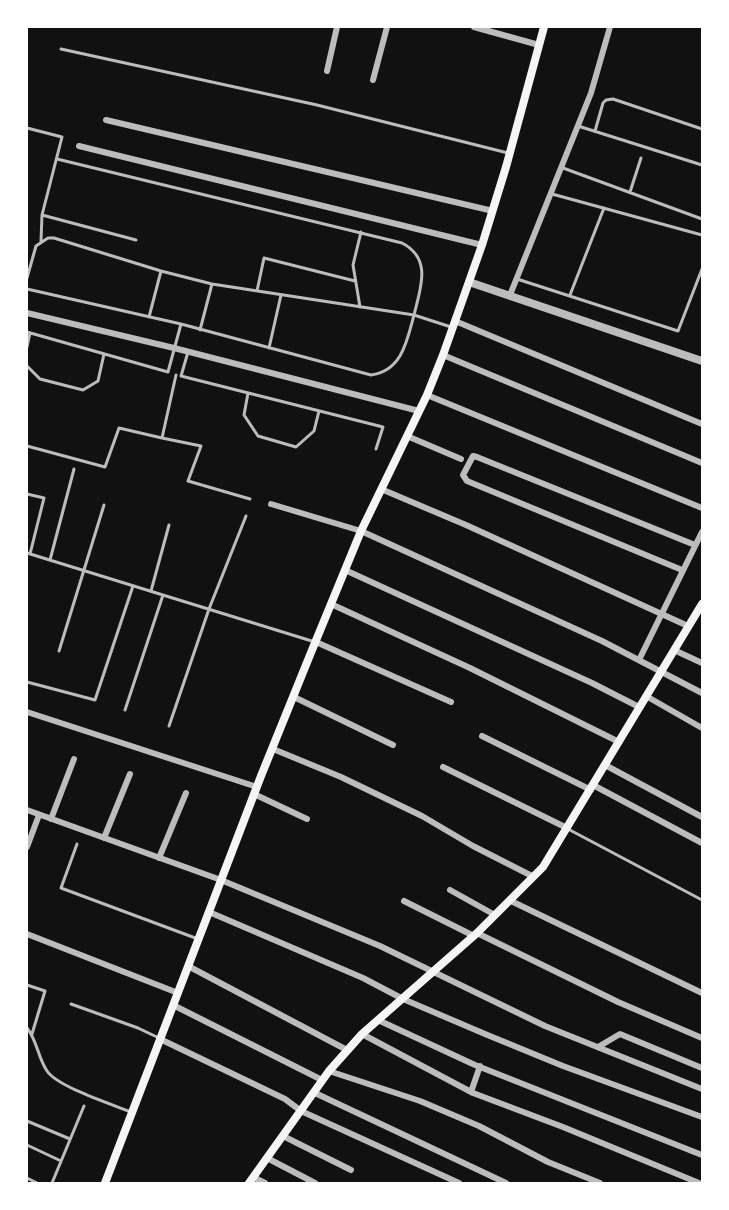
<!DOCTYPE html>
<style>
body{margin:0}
#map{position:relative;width:729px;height:1210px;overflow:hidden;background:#111;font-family:"DejaVu Sans",sans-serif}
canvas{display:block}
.frame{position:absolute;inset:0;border:28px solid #fff;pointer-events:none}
</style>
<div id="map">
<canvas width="729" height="1210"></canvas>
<div class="frame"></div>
</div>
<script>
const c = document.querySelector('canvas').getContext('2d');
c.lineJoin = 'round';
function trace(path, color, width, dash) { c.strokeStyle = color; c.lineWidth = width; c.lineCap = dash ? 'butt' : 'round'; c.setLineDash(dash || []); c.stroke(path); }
trace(new Path2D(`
 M61,49L317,105L508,153
 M578,126L702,165
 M27,128L62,137L42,215L41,241
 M595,131L603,103L606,100L613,99L702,129
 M563,168L702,219
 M630,192L641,158
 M552,194L702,235
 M42,215L136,240
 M27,278L36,246L48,238H54L161,271L212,284L414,315C420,289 433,259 402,243L57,159
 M517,279L678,331L702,269
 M27,289L181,324L371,375C402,371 407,341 414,315L451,327
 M257,291L264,258L355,281
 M570,295L604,208
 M360,307L353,265L361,232
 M149,317L161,271
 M200,330L212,284
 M27,332L168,372L181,324
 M27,347L30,333
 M269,348L281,295
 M188,352L181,376L383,427L376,449
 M27,366L40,379L83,390L98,381L104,354
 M248,393L244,415L258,436L296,447L314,431L319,411
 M162,438L201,446L188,481L250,499
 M27,446L105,467L119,428L162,438L176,375
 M27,494L44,498L30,554
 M27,553L315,642
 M50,560L74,469
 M151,591L169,525
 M59,651L104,505
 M27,682L95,700L133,586
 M125,710L163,595
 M169,726L209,609L246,516
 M568,829L702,900
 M77,844L61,888L198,939
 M27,985L45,991L32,1034
 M71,1004L138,1028L159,1038
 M27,1028C37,1040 38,1058 47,1071C58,1087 111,1104 131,1112
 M27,1121L70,1139
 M27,1145L61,1161
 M27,1178L37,1183
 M52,1183L84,1106`), '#bcbcbc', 3);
trace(new Path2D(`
 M474,27L539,45
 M327,71L337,27
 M373,80L387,27
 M106,120L493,211
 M79,146L482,245
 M510,295L591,93L610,27
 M27,313L174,348L419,411
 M455,321L702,424
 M443,355L702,463
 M427,395L702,508
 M407,436L461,459
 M381,489L466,525L688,626
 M271,504L361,531L602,641L702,693
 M345,570L592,683L639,707
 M682,570L467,481L463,475L473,456L477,457L695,545
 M331,604L470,668L619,742
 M316,642L451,702
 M674,650L702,663
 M639,660L702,532
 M646,696L702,728
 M294,697L393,745
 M27,712L257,787
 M482,736L591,790
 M273,749L341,777L422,816L473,846L534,877
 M605,765L702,817
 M443,767L567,828
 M593,785L702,843
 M254,794L307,819
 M27,810L221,880L380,946L545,1026L702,1089
 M51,819L74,759
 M104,838L130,774
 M27,847L39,815
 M159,858L186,793
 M450,890L495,915
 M404,901L474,936
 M511,901L702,993
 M209,912L363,978L403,999L485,1034L563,1066L702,1117
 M477,933L618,1002L702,1038
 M27,934L178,993
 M188,966L347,1050
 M173,1005L322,1080
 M378,1020L475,1065L702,1155
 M362,1034L473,1093L563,1127L699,1183
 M160,1039L285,1099L301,1111L459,1183
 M598,1047L620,1034L702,1068
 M329,1071L420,1101L479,1126L548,1162L600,1183
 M471,1092L480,1066
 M315,1093L506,1183
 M283,1136L351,1170
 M267,1158L315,1183
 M253,1177L265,1183`), '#bcbcbc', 6);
trace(new Path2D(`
 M469,282L702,361`), '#bcbcbc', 8);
trace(new Path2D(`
 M105,1183L261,776L310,655L361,531L427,395L443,355L482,245L506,167L544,27
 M249,1183L329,1071L362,1034L477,933L543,867L702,604`), '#f5f5f5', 8);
</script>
